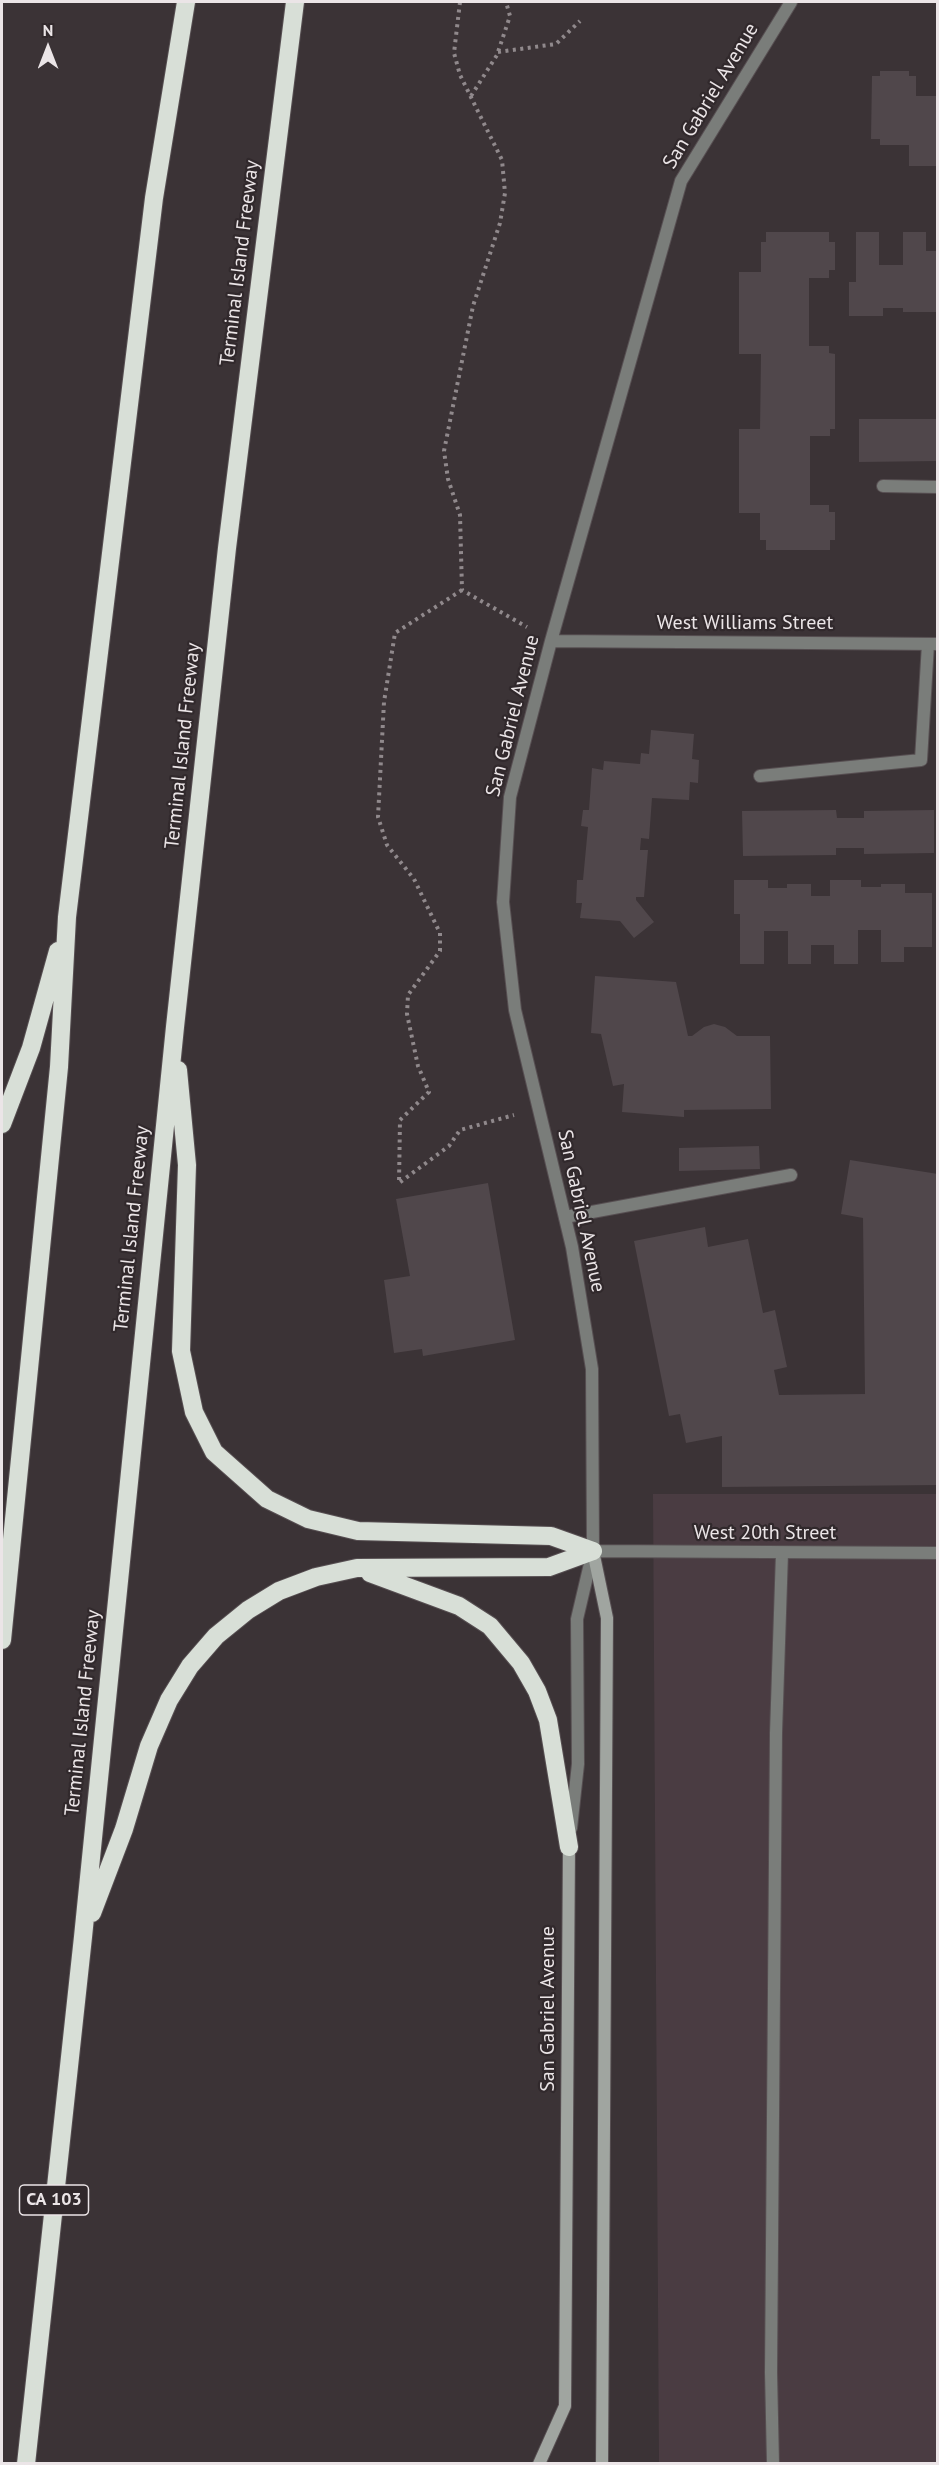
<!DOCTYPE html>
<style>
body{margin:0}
#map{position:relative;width:939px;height:2465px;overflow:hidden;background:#3b3336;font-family:"PT Sans",sans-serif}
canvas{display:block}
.frame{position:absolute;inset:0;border:3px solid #ebe5e7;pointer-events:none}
.north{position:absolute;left:18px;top:18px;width:60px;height:60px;-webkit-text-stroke:4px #31292c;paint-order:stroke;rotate:0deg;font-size:16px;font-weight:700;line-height:24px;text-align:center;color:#ebe5e7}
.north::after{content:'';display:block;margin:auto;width:21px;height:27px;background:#ebe5e7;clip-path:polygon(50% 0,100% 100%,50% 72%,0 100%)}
</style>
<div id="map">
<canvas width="939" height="2465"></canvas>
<div class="frame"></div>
<div class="north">N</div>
</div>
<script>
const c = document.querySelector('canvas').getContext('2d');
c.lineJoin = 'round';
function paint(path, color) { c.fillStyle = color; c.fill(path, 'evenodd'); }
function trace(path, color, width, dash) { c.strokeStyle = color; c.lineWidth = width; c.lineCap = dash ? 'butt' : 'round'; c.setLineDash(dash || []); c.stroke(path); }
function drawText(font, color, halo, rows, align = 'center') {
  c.font = font + ' "PT Sans",sans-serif'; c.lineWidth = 4.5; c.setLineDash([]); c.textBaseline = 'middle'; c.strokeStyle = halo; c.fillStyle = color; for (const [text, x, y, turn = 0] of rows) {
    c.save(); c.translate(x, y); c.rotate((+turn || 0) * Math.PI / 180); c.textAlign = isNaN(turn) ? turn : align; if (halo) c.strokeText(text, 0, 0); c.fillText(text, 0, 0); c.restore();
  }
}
paint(new Path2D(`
 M653,1494H937V2463H659Z`), '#4a3c42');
paint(new Path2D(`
 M880,71H909V76H916V96H938V166H909V145H880V139H871L872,76H880Z
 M766,232H829V242H835V270H829V278H809V346H829V353L835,354V429H830V436H810V505H829V512H835V540H830V550H766V540H760V513H739V429H760L761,354H739V272H761V242H766Z
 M856,232H879V265H903V232H926V251H938V312H903V308H883V316H849V282H856Z
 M859,419H938V461L859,462Z
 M651,730L694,734L692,759L699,760L698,783L690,782L689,800L652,798L649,839L641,838L640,850H648L644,897H636V900L654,922L634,938L620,921L580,918L582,903H576L577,880H583L588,827L581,826L583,810H589L592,768L603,770L604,761L640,764L641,753L649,754Z
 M836,810L837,818H864V811L934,810V853L864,854V848H836V855L743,856L742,811Z
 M734,880H768V888H787V884H811V896H830V880H861V887H881V884H905V893H932V947H904V962H881V930H858V964H834V945H811V964H788V931H764V964H740V914H734Z
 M595,976L676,982L688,1036H692L704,1027L714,1024L725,1027L737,1036H770L771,1109L684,1110V1117L622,1112L624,1084L613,1086L601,1034L591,1033Z
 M759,1146L760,1169L679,1171V1148Z
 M850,1160L938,1174V1485L722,1487V1436L686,1443L680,1414L669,1416L634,1241L705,1227L708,1247L748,1239L763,1313L775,1310L787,1367L774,1370L779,1395L865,1394L863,1218L841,1214Z
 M488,1183L515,1340L423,1356L422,1349L394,1353L384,1280L410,1276L396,1199Z`), '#50474b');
const service = new Path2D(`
 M883,486L938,487
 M760,776L921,760L928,644
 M565,1217L791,1175
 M773,2464L771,2372L776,1733L782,1553`);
const minor = new Path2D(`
 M551,641L938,644
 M593,1551L938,1553
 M571,1828L578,1764L577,1619L593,1551L592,1369L572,1247L515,1010L503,902L510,797L551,641L681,181L791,2`);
const secondary = new Path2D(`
 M593,1551L607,1618L602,2464
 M539,2464L565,2406L569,1847`);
const motorway = new Path2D(`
 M178,1070L187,1165L181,1351L194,1412L214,1452L267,1499L308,1519L358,1531L551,1536L593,1551
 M2,1124L31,1048L58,951
 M370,1573L459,1606L490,1626L521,1663L537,1691L548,1720L569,1847
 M2,1640L59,1067L67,917L154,198L186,2
 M92,1913L124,1829L149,1746L169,1700L190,1666L216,1636L248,1610L279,1591L316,1577L357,1568L549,1567L593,1551
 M26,2464L83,1937L175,1027L227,548L295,2`);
trace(service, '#574f52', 14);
trace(minor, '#574f52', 14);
trace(secondary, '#574f52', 14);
trace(motorway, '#574f52', 20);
trace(new Path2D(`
 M460,2L454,53L460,75L502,160L505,193L500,223L473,306L444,451L448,479L460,515L462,590L527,627
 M498,52L556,44L580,21
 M471,96L497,55L510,16L506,2
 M462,590L395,633L384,702L378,817L387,845L414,879L440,933V951L408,995L407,1014L418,1066L429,1092L400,1120L399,1183L449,1146L460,1130L514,1115`), '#90898c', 4, [3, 4.5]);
trace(service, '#7a7d7a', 12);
trace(minor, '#7a7d7a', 12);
trace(secondary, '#a0a5a0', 12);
trace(motorway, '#d8dfd7', 18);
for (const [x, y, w] of [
 [54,2200,69]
]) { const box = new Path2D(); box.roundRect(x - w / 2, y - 15, w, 30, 4.5); c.fillStyle = '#31292c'; c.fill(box); trace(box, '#ebe5e7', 1.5); }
drawText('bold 18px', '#ebe5e7', null, [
 ["CA 103",54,2200]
]);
drawText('20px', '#ebe5e7', '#31292c', [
 ["San Gabriel Avenue",711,96,-59],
 ["Terminal Island Freeway",240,263,-83],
 ["West Williams Street",745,623],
 ["San Gabriel Avenue",513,716,-76],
 ["Terminal Island Freeway",183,746,-84],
 ["San Gabriel Avenue",581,1211,78],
 ["Terminal Island Freeway",132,1229,-84],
 ["West 20th Street",765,1533],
 ["Terminal Island Freeway",83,1713,-84],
 ["San Gabriel Avenue",548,2009,-90]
]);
</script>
